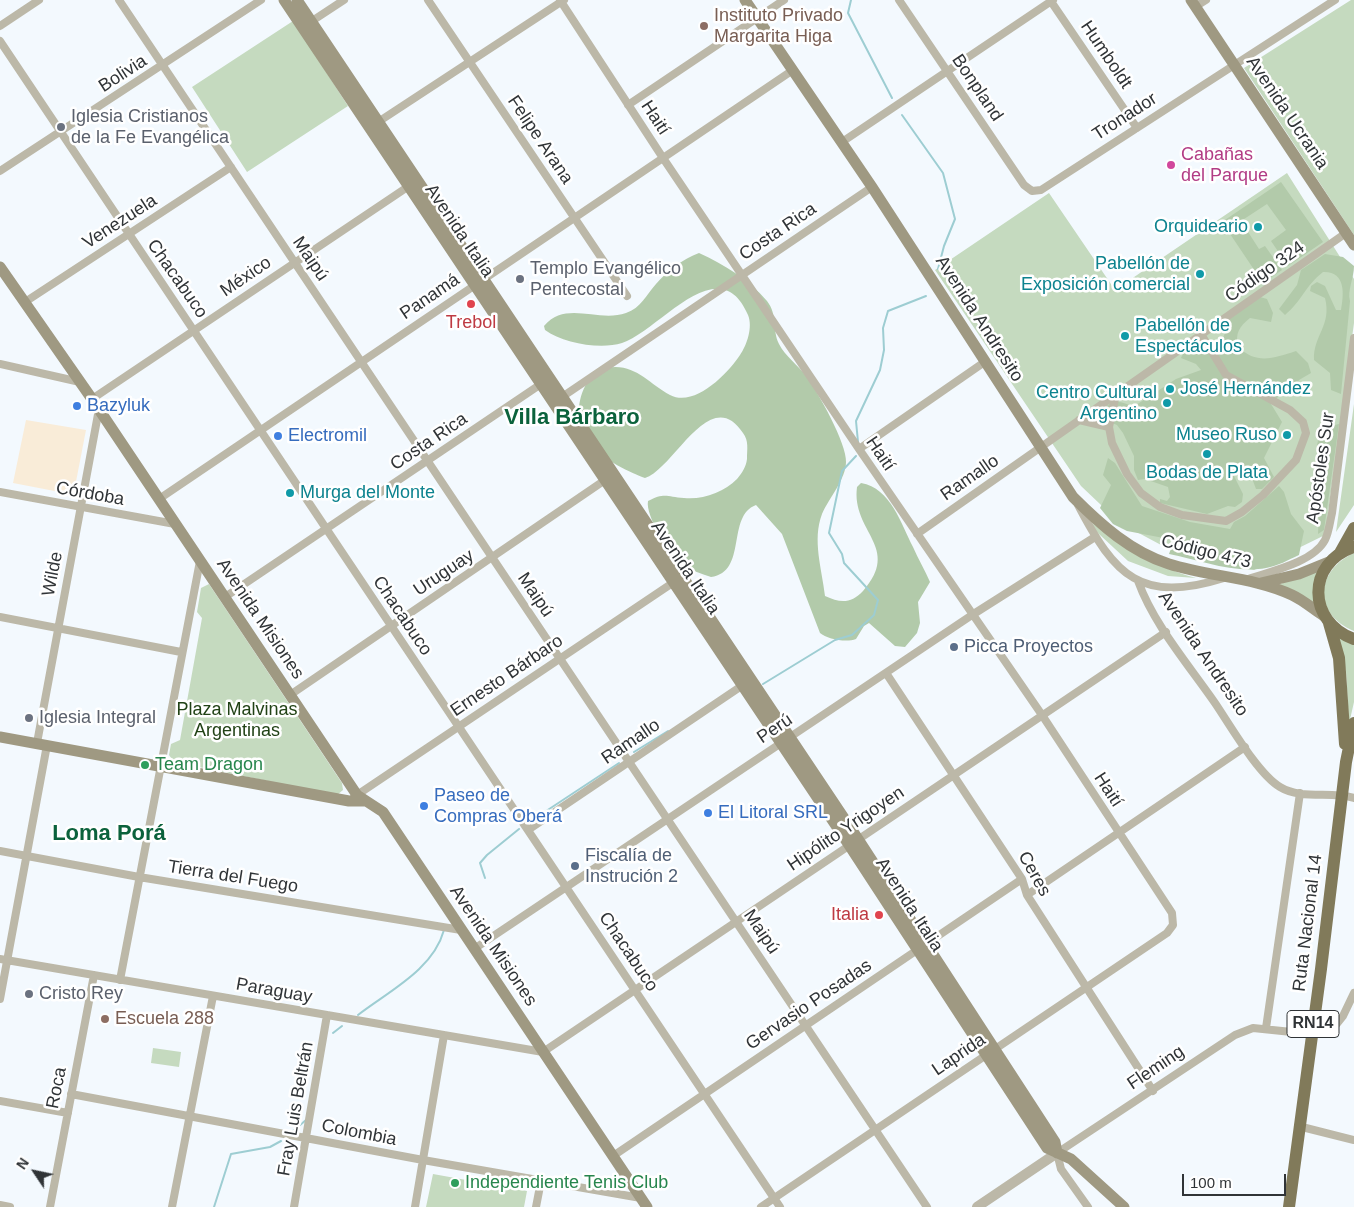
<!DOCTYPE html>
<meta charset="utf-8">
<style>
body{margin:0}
#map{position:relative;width:1354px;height:1207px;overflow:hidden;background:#f3f9fe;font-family:Arial,sans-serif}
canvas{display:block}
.north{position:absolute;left:10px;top:1147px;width:50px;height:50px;-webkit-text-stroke:4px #fff;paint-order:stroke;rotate:304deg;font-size:14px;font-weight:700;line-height:20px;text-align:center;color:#303437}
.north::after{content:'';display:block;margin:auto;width:18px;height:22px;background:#303437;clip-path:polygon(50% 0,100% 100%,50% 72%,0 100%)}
.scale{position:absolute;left:1182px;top:1174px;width:104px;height:22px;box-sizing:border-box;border:2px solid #303437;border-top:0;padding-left:6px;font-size:15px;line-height:18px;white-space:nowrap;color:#303437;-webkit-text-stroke:4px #fff;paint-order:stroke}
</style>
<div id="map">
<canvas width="1354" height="1207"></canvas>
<div class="north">N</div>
<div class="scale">100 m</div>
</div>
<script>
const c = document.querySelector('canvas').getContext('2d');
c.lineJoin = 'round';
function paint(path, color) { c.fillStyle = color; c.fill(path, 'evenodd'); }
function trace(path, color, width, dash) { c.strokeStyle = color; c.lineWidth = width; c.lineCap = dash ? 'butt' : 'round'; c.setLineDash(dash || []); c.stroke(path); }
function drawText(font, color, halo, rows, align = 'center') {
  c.font = font + ' Arial,sans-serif'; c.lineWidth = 5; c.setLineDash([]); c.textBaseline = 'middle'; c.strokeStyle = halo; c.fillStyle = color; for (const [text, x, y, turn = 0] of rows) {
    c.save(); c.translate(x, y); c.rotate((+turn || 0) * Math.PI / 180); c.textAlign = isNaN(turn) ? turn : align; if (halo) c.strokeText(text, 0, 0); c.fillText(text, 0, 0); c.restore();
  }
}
paint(new Path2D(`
 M26,420L86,430L74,492L70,494L13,483Z`), '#f9ecd8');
paint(new Path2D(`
 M1351,0H1354V235L1244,68Z
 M293,21L348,106L247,172L192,87Z
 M1287,173L1354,279V323L1325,535L1254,570L1176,553L1120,523L1081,486L935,270L1049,193L1115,290Z
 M1354,404V505L1336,532Z
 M1089,521C1125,547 1153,566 1196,578L1168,576L1128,561L1086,522Z
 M1354,553V631C1313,614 1315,571 1354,553Z
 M1320,568L1316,605L1278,585Z
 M209,584L342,783L343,790L337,795L174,762L169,755L171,744L180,740L202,618L197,612L201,588Z
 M1336,633L1354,641V702L1349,724L1346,671Z
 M153,1048L181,1052L179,1067L151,1063Z
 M433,1174L527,1191L524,1207H426Z`), '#c5dabf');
paint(new Path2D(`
 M1281,182L1323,242L1288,266L1271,241L1286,230L1267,204L1241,221L1259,249L1265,246L1282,270L1263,283L1222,222Z
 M699,253C725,265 748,279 767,301C778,315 772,330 779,344C785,356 799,366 806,376C818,392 847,444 846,462C846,479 829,498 822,514C812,540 822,569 825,596C840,603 851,604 863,591C902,547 851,532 857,487L861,483C891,488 901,524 913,547C918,559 925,570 930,582L918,602L920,623L917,633L905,647L895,646L869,623L864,626L856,639C846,643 827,639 820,633L782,534L756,505C726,516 748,572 711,577C701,574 691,570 682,565C670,557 645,515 648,501C665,492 667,497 684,498C703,500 724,492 737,479C742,473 746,467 747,459C747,449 749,441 743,433C710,383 674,469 645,478C631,473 602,459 594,447C588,440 579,421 579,413C578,397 588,371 606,368C634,362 648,383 670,395C695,408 728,373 740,355C747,345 753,327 748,315C719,247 659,331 622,343C600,350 563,343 545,330L544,326C566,300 598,323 626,313C641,308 646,295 656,284C667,271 683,259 699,253Z
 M1325,254L1343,257L1354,266C1354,278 1347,291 1350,301L1341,394L1331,390L1330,373L1314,360C1313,335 1332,326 1325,298L1310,291L1311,286L1317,282L1325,286L1336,310H1341C1344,294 1346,271 1323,272C1305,286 1302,301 1285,315L1279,309L1297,285L1301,270Z
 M1260,297L1267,299L1273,313L1271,322L1250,318C1239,327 1235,333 1238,347C1257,365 1274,358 1296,351L1308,363L1311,373L1299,380L1292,393L1281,394L1271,404L1282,422L1264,458L1274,477L1262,489H1256L1250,473L1234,476L1243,494L1242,502L1235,507L1228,506L1207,514L1160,503V499L1167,501L1170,497L1168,487L1145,479L1138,480L1134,470V456L1123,433L1117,425L1095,416C1108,403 1115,397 1133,407L1176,379L1201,370L1196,364L1181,358C1188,342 1206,343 1222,341L1225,333L1216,327Z
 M1339,424L1324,530L1318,534L1321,462L1317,445L1320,432L1326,427Z
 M1108,458L1115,463L1142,506L1190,522L1230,529L1234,522L1245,516L1279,486L1284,492L1291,514L1304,531L1299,555C1288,560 1278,566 1266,568C1235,574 1199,560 1169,554L1174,540L1127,531L1113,524L1100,508L1111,485L1103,475Z`), '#b2caaa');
trace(new Path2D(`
 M851,0L848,13L892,98
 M902,115L943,173L955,219L944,246L938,269
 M858,442L856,421L880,370L884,350L883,328L888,311L926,296
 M763,684L835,640L852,635L874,615L878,600L844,563L842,554L829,533L842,471L856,456
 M634,752L668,731
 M531,821L619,763
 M485,878L480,863L487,855L519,829
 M358,1015C389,991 433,970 444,930
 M333,1033L342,1026
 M293,1131L306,1120
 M214,1207L231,1154L270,1147L281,1141`), '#9dcdd2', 2);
trace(new Path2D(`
 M119,0L927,1207
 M428,0L627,296
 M560,0L663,158L859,449L1042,715L1172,913L1173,925L1167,933L761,1207
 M899,0L1024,185L1032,191L1041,190L1335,0
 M1050,0L1137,128
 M1195,7L1206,0
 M312,21L344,0
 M0,26L39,0
 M0,41L780,1207
 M628,105L784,0
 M375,124L564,0
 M842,142L1053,0
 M0,171L261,0
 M25,302L231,167
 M0,364L80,382
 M1116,394L1109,427L1112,443L1127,474L1141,493L1160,507L1182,515L1226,521L1242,512L1263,495L1296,460L1306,433L1303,422L1290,410L1226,375L1201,334
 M92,399L412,184
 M559,399L872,187
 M1079,420L1109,427
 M859,449L986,361
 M0,492L175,524
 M159,499L793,70
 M1078,505C1115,576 1141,604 1224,578
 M917,534L1346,233
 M1245,580C1268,572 1313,563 1325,540C1329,532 1330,521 1332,513L1354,338
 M1138,581C1154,625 1188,664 1215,703C1230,725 1258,774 1280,787C1301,800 1331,791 1354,798
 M225,597L544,382
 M0,617L181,652
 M886,673L1022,879L1027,895L1153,1091
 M290,695L608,478
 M37,743L99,409
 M354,797L677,580
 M528,830L746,683
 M0,851L139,877L461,930
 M1027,895L1245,747
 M474,949L972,615L1095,537
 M0,959L543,1052L1166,632
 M120,980L200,561
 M0,999L47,745
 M1266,1028L1300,793
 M71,1094L423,1160L641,1198
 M0,1101L68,1113
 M1298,1126L1354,1140
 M613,1156L1022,879
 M0,1205L10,1207
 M50,1207L94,975
 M172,1207L213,996
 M294,1207L327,1015
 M415,1207L444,1035
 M536,1207L541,1181
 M1088,1207L1061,1169L1057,1153L1235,1035L1253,1028L1311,1034L1335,1026L1343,1016L1354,993`), '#bcb8a8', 8);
trace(new Path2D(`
 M977,1207L1057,1153`), '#bcb8a8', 10);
trace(new Path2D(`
 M284,0L849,845L1047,1148L1071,1159L1124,1207
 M297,0L858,839L1055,1142L1057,1153
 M745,0L872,187L1073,497C1101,525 1131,552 1169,564C1210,577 1254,577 1292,595C1303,600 1313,609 1324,616
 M1191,0L1354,245
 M0,267L92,399L357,795L383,812L647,1207
 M1261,583L1299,574L1331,561
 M0,737L349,801H365`), '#9f9982', 11);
trace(new Path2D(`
 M1354,547C1306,563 1307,622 1354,639
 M1340,553L1354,528
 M1329,623L1339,658L1345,744
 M1289,1207L1321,969L1346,762L1354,723`), '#817a5a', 12);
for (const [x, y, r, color] of [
 [704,26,5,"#8d6e63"],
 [61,127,5,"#6b7280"],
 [1171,165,5,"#d1479c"],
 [1258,227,5,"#0f9aa8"],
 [1200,274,5,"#0f9aa8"],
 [520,279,5,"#6b7280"],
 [471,304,5,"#e0444e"],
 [1125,336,5,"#0f9aa8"],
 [1170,389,5,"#0f9aa8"],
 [1167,403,5,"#0f9aa8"],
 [77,406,5,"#3f7fe0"],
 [1287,435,5,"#0f9aa8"],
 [278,436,5,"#3f7fe0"],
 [1207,454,5,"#0f9aa8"],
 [290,493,5,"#0f9aa8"],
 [954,647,5,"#5c6f8a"],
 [29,718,5,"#6b7280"],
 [145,765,5,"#2e9e5b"],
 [424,806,5,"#3f7fe0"],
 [708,813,5,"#3f7fe0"],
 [575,866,5,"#5c6f8a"],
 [879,915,5,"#e0444e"],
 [29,994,5,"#6b7280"],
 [105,1019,5,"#8d6e63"],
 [455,1183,5,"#2e9e5b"]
]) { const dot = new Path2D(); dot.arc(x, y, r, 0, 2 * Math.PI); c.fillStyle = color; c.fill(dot); trace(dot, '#fff', 2); }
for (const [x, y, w] of [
 [1313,1024,52]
]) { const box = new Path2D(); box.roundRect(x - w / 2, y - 13.5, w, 27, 4); c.fillStyle = '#fff'; c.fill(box); trace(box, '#303437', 1); }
drawText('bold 16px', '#303437', null, [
 ["RN14",1313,1024]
]);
drawText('18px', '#785e54', '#fff', [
 ["Instituto Privado",714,16],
 ["Margarita Higa",714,37],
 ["Escuela 288",115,1019]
], 'left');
drawText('18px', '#303437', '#fff', [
 ["Humboldt",1106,55,56],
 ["Bolivia",123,74,-33],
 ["Bonpland",977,88,56],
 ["Avenida Ucrania",1287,113,56],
 ["Tronador",1125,117,-33],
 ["Haití",655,118,57],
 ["Felipe Arana",540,140,56],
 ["Venezuela",120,222,-33],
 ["Avenida Italia",459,231,56],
 ["Costa Rica",778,232,-34],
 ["Maipú",310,259,56],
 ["Código 324",1265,272,-35],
 ["México",246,277,-34],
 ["Chacabuco",177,279,55],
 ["Panamá",430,297,-34],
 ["Avenida Andresito",979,319,57],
 ["Costa Rica",429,442,-34],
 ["Haití",880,454,56],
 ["Apóstoles Sur",1321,468,-82],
 ["Ramallo",970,478,-35],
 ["Córdoba",90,494,10],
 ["Código 473",1206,552,14],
 ["Avenida Italia",685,568,56],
 ["Uruguay",444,573,-34],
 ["Wilde",53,574,-79],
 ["Maipú",535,595,56],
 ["Chacabuco",402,616,56],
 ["Avenida Misiones",260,619,56],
 ["Avenida Andresito",1203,654,56],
 ["Ernesto Bárbaro",507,676,-34],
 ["Perú",775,729,-34],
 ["Ramallo",631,742,-34],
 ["Haití",1108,790,57],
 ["Hipólito Yrigoyen",846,829,-34],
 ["Ceres",1034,874,61],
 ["Tierra del Fuego",233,877,9],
 ["Avenida Italia",909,905,57],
 ["Ruta Nacional 14",1308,923,-83],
 ["Maipú",761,932,56],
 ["Avenida Misiones",493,946,56],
 ["Chacabuco",628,952,56],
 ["Paraguay",274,991,10],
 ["Gervasio Posadas",809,1005,-34],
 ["Laprida",959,1055,-34],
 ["Fleming",1156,1068,-34],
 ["Roca",57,1088,-79],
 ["Fray Luis Beltrán",296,1109,-80],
 ["Colombia",359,1133,11]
]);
drawText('18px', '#5b616d', '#fff', [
 ["Iglesia Cristianos",71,117],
 ["de la Fe Evangélica",71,138],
 ["Templo Evangélico",530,269],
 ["Pentecostal",530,290],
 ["Iglesia Integral",39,718],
 ["Cristo Rey",39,994]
], 'left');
drawText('18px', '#b23c85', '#fff', [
 ["Cabañas",1181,155],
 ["del Parque",1181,176]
], 'left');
drawText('18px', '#0d838f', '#fff', [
 ["Orquideario",1248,227],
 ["Pabellón de",1190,264],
 ["Exposición comercial",1190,285],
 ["Pabellón de",1135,326,"left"],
 ["Espectáculos",1135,347,"left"],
 ["José Hernández",1180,389,"left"],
 ["Centro Cultural",1157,393],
 ["Argentino",1157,414],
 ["Museo Ruso",1277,435],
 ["Bodas de Plata",1207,473,"center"],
 ["Murga del Monte",300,493,"left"]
], 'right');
drawText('18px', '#be3a42', '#fff', [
 ["Trebol",471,323],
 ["Italia",869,915,"right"]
]);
drawText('18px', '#366cbe', '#fff', [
 ["Bazyluk",87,406],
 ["Electromil",288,436],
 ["Paseo de",434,796],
 ["Compras Oberá",434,817],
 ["El Litoral SRL",718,813]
], 'left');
drawText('18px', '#4e5e75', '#fff', [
 ["Picca Proyectos",964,647],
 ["Fiscalía de",585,856],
 ["Instrución 2",585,877]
], 'left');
drawText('18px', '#214216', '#fff', [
 ["Plaza Malvinas",237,710],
 ["Argentinas",237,731]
]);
drawText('18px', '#27864d', '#fff', [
 ["Team Dragon",155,765],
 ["Independiente Tenis Club",465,1183]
], 'left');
drawText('bold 22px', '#0b623c', '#fff', [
 ["Villa Bárbaro",572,418],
 ["Loma Porá",109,834]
]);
</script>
